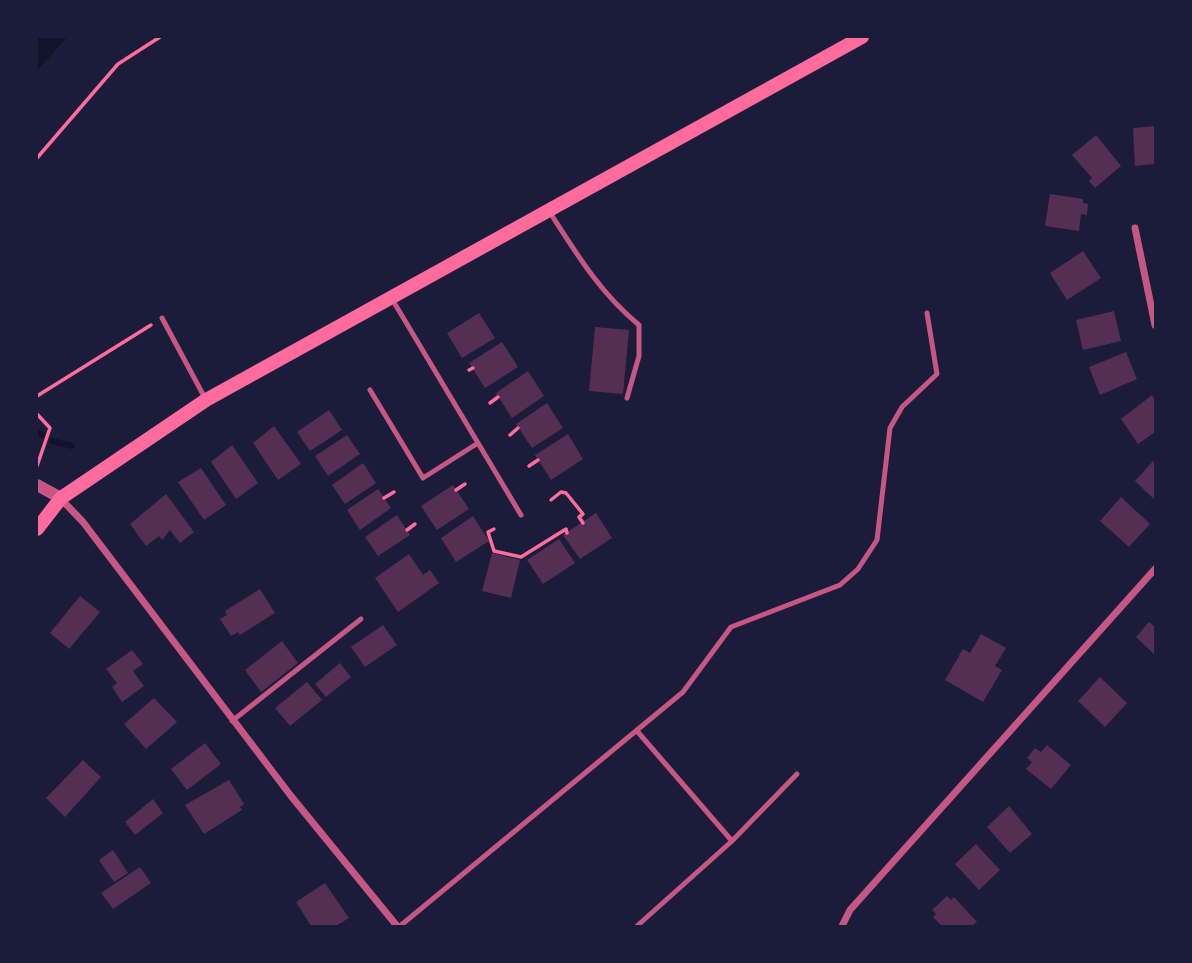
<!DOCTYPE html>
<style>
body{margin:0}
#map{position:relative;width:1192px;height:963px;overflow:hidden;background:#1b1b3a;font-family:Cabin,sans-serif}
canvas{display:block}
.frame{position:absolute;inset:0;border:38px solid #1b1b3a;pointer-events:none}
</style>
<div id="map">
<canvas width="1192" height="963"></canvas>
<div class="frame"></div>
</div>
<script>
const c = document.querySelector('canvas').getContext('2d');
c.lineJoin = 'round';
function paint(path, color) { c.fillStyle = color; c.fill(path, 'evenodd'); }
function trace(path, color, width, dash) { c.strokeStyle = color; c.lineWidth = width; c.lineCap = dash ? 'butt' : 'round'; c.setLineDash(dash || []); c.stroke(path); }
paint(new Path2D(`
 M37,37H67L37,71Z`), '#12122b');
trace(new Path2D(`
 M37,432L42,435
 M52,441L72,446`), '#12122b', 6);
paint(new Path2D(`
 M1155,126V164L1135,166L1133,128Z
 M1096,135L1121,166L1095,188L1089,181L1092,178L1072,155Z
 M1050,194L1083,199V203L1088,204L1087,215L1081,214L1079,231L1045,226Z
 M1083,251L1101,278L1067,300L1050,273Z
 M1114,311L1121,341L1083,350L1076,320Z
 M479,313L495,338L462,358L447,333Z
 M595,327L629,330L623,394L589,391Z
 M502,342L518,367L485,388L469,363Z
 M1126,352L1137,379L1100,395L1089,367Z
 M528,371L544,396L512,418L496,393Z
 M1152,395L1155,400V432L1138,444L1121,419Z
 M547,403L563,428L532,448L516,424Z
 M329,410L342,430L310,451L297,432Z
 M274,426L301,464L278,480L253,443Z
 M568,434L583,459L551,480L535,455Z
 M347,435L360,454L328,476L315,456Z
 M232,445L258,483L236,499L211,462Z
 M1155,459V500L1135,481Z
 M363,463L376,483L345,504L332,485Z
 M201,468L226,505L204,520L178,482Z
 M453,485L469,509L437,530L421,506Z
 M378,489L391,508L360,530L347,510Z
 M166,494L194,532L180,543L170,530L162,540L159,536L146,546L130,524Z
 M1121,497L1150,524L1129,547L1100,521Z
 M596,513L612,538L580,559L563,535Z
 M397,515L410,535L378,556L365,537Z
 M473,516L489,541L456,562L441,538Z
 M559,539L575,563L543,584L527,560Z
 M492,553L520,560L511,598L482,591Z
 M409,554L423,575L430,570L439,583L398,612L375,578Z
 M260,589L275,613L240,635L238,632L231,636L220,619L227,615L225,611Z
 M80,596L100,612L69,649L50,633Z
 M1149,622L1155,627V655L1136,637Z
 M383,625L397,645L365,667L351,647Z
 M981,634L1006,648L995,666L1002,670L983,702L945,680L963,649L970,653Z
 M282,641L298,663L261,692L245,670Z
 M132,650L143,664L133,671L144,686L122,702L112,687L117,683L106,669Z
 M340,663L351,677L326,697L315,684Z
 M1100,677L1127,703L1105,727L1078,701Z
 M307,682L322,700L290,726L275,708Z
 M154,698L177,722L146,749L124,724Z
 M205,743L221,764L187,790L171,769Z
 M1047,745L1071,765L1051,789L1026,769L1032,762L1027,758L1035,748L1041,752Z
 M83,760L101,777L65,817L46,798Z
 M229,780L244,804L240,807L242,810L204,834L185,805Z
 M153,799L163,813L135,835L125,822Z
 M1009,806L1032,834L1010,853L987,827Z
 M976,844L1000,870L979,890L955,864Z
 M113,850L128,873L114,882L99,860Z
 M140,867L151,883L113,909L101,893Z
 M325,883L349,918L336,926H311L296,902Z
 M947,896L951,900L954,897L977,922L972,926H942L933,917L936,914L932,910Z`), '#542f53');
trace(new Path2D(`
 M37,158L118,64L160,37
 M469,370L473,368
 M37,396L151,325
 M490,403L498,397
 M37,414L50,428L37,466
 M510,435L518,428
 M529,466L538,460
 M456,490L465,484
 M384,498L394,492
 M551,500L561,492L566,493L583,514L579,517L583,523
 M494,529L488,532L494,551L521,557L566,529L567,533
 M407,530L415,524`), '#ff6b9d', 3.5);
trace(new Path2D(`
 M549,211C576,253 600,293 639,325V356L627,398
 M392,299L521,515
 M162,318L206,400
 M370,390L423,478L478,443
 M232,721L361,619
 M637,731L732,841L637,926
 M732,841L797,774
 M400,926L683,692L731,627L840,585L858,569L877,540L890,428L902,407L937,374L927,313`), '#c65784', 5);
trace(new Path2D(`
 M1135,228L1155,325
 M61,499L83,522L291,796L397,926
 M842,926L850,910L1155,569`), '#c65784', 7);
trace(new Path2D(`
 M37,485L61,498`), '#c65784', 12);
trace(new Path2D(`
 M37,529L61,498L206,400L862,37`), '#ff6b9d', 14);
</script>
